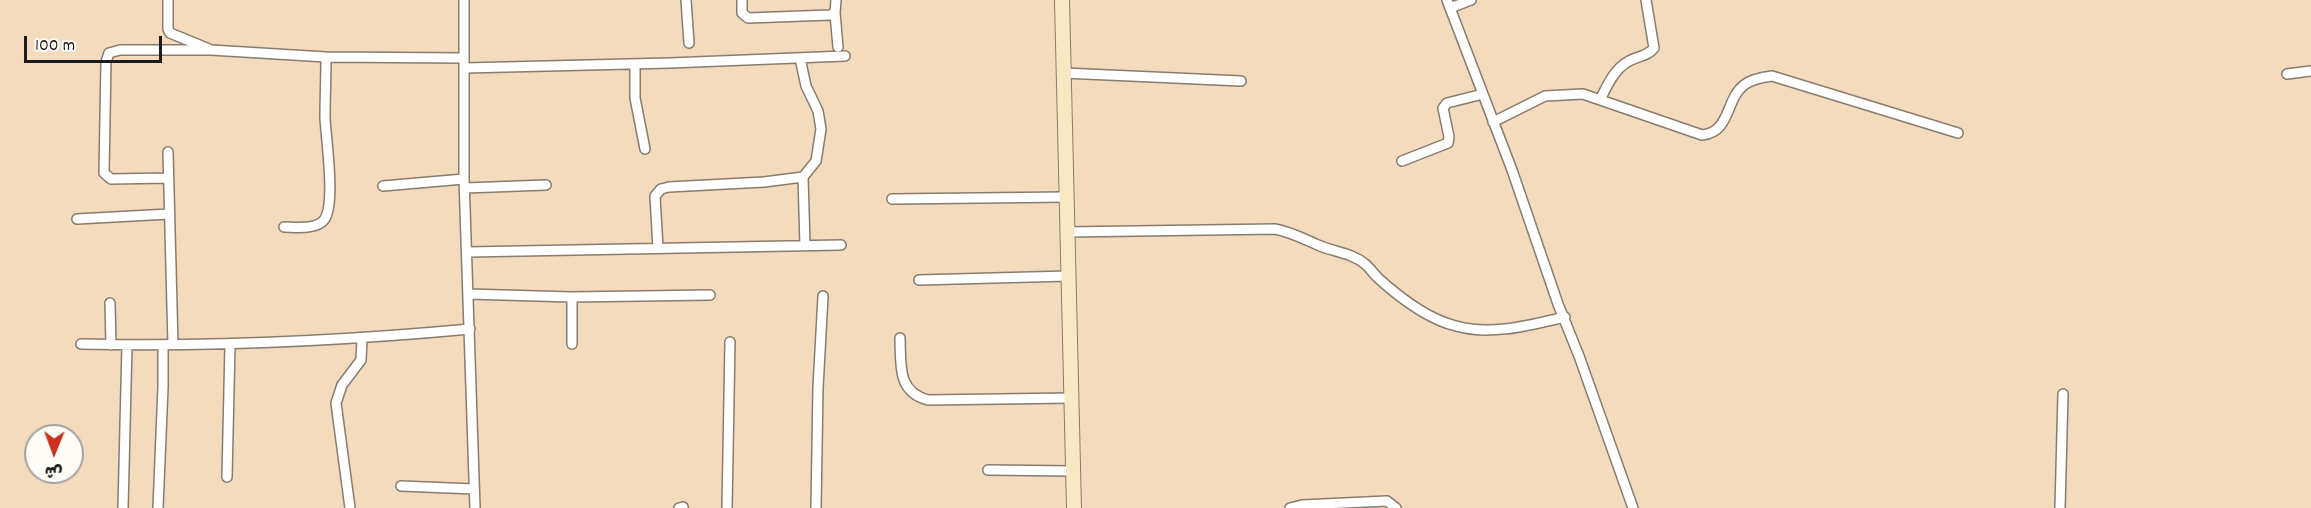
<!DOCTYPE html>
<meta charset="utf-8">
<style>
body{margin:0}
#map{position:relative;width:2311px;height:508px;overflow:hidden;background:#f4dbbe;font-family:Dekko,"Playpen Sans Arabic",sans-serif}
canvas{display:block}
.north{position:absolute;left:24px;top:424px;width:60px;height:60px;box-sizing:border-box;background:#fdfcf7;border:2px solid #a3a29f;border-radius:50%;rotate:181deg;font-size:16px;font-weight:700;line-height:24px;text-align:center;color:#1c1c1c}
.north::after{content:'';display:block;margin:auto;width:21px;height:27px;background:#c8321e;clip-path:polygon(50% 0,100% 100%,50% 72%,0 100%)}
.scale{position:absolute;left:24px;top:36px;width:138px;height:27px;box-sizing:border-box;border:3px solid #1c1c1c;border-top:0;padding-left:8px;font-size:18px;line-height:21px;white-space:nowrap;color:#1c1c1c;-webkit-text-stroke:4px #fdfcf7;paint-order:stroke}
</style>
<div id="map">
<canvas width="2311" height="508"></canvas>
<div class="north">ش</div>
<div class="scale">100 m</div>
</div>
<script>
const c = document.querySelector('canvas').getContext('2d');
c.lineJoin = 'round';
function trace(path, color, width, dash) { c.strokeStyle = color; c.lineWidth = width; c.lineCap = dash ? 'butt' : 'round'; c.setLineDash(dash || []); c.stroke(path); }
const street = new Path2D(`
 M168,0V29L170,33L209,49
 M464,0V179L475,508
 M686,0L689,43
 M742,0V13L748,18L830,15L835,13L836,0
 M1447,0L1512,170L1558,304L1579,356L1633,508
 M1450,8L1471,0
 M835,13L838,47
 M800,58L806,86L818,111L821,129L816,161L803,177L805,245
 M635,64V98L645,149
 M465,68L670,63L845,56
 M1064,73L1241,81
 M2287,74L2311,71
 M1600,100C1607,86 1614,69 1629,61C1638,56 1648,56 1654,48L1646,0
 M1493,122L1545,96L1583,94L1702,135C1731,132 1725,100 1744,85C1752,79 1763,77 1772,76L1958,133
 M168,152L173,345
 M1402,161L1448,143L1449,137L1443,108L1447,103L1483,94
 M168,178L111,179L104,173L106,62L109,53L120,50H211L326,57L464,58
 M383,186L464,179
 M465,188L546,185
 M892,199L1066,197
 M77,219L169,214
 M284,227C295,227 316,230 324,220C336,205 326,139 325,118C325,98 326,77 326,57
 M1067,232L1275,229C1291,232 1304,239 1318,245C1334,252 1352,253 1365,264C1370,268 1373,273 1378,278C1399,297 1427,319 1456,326C1491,336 1530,325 1565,317
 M658,248L655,196L661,189L669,187L764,182L803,177
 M468,252L841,245
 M919,280L1068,276
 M468,294L572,297L710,295
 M110,303L111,345
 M900,338C901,365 897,392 928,400L1071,398
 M81,344C211,347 340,341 470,329
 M572,344V297
 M988,470L1072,471
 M227,477L230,345
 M401,486L474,489
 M123,508L127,345
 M158,508L163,387V345
 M350,508L336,403L342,385L361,360L362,339
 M679,508L683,507
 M727,508L730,342
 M816,508L818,388L823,296
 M1290,508L1302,505L1387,501L1396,508
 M2060,508L2063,394`);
const secondary = new Path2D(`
 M1062,0L1074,508`);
trace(street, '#887c6d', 12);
trace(secondary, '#887c6d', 16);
trace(street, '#fff', 9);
trace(secondary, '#f8e7c3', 14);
</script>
